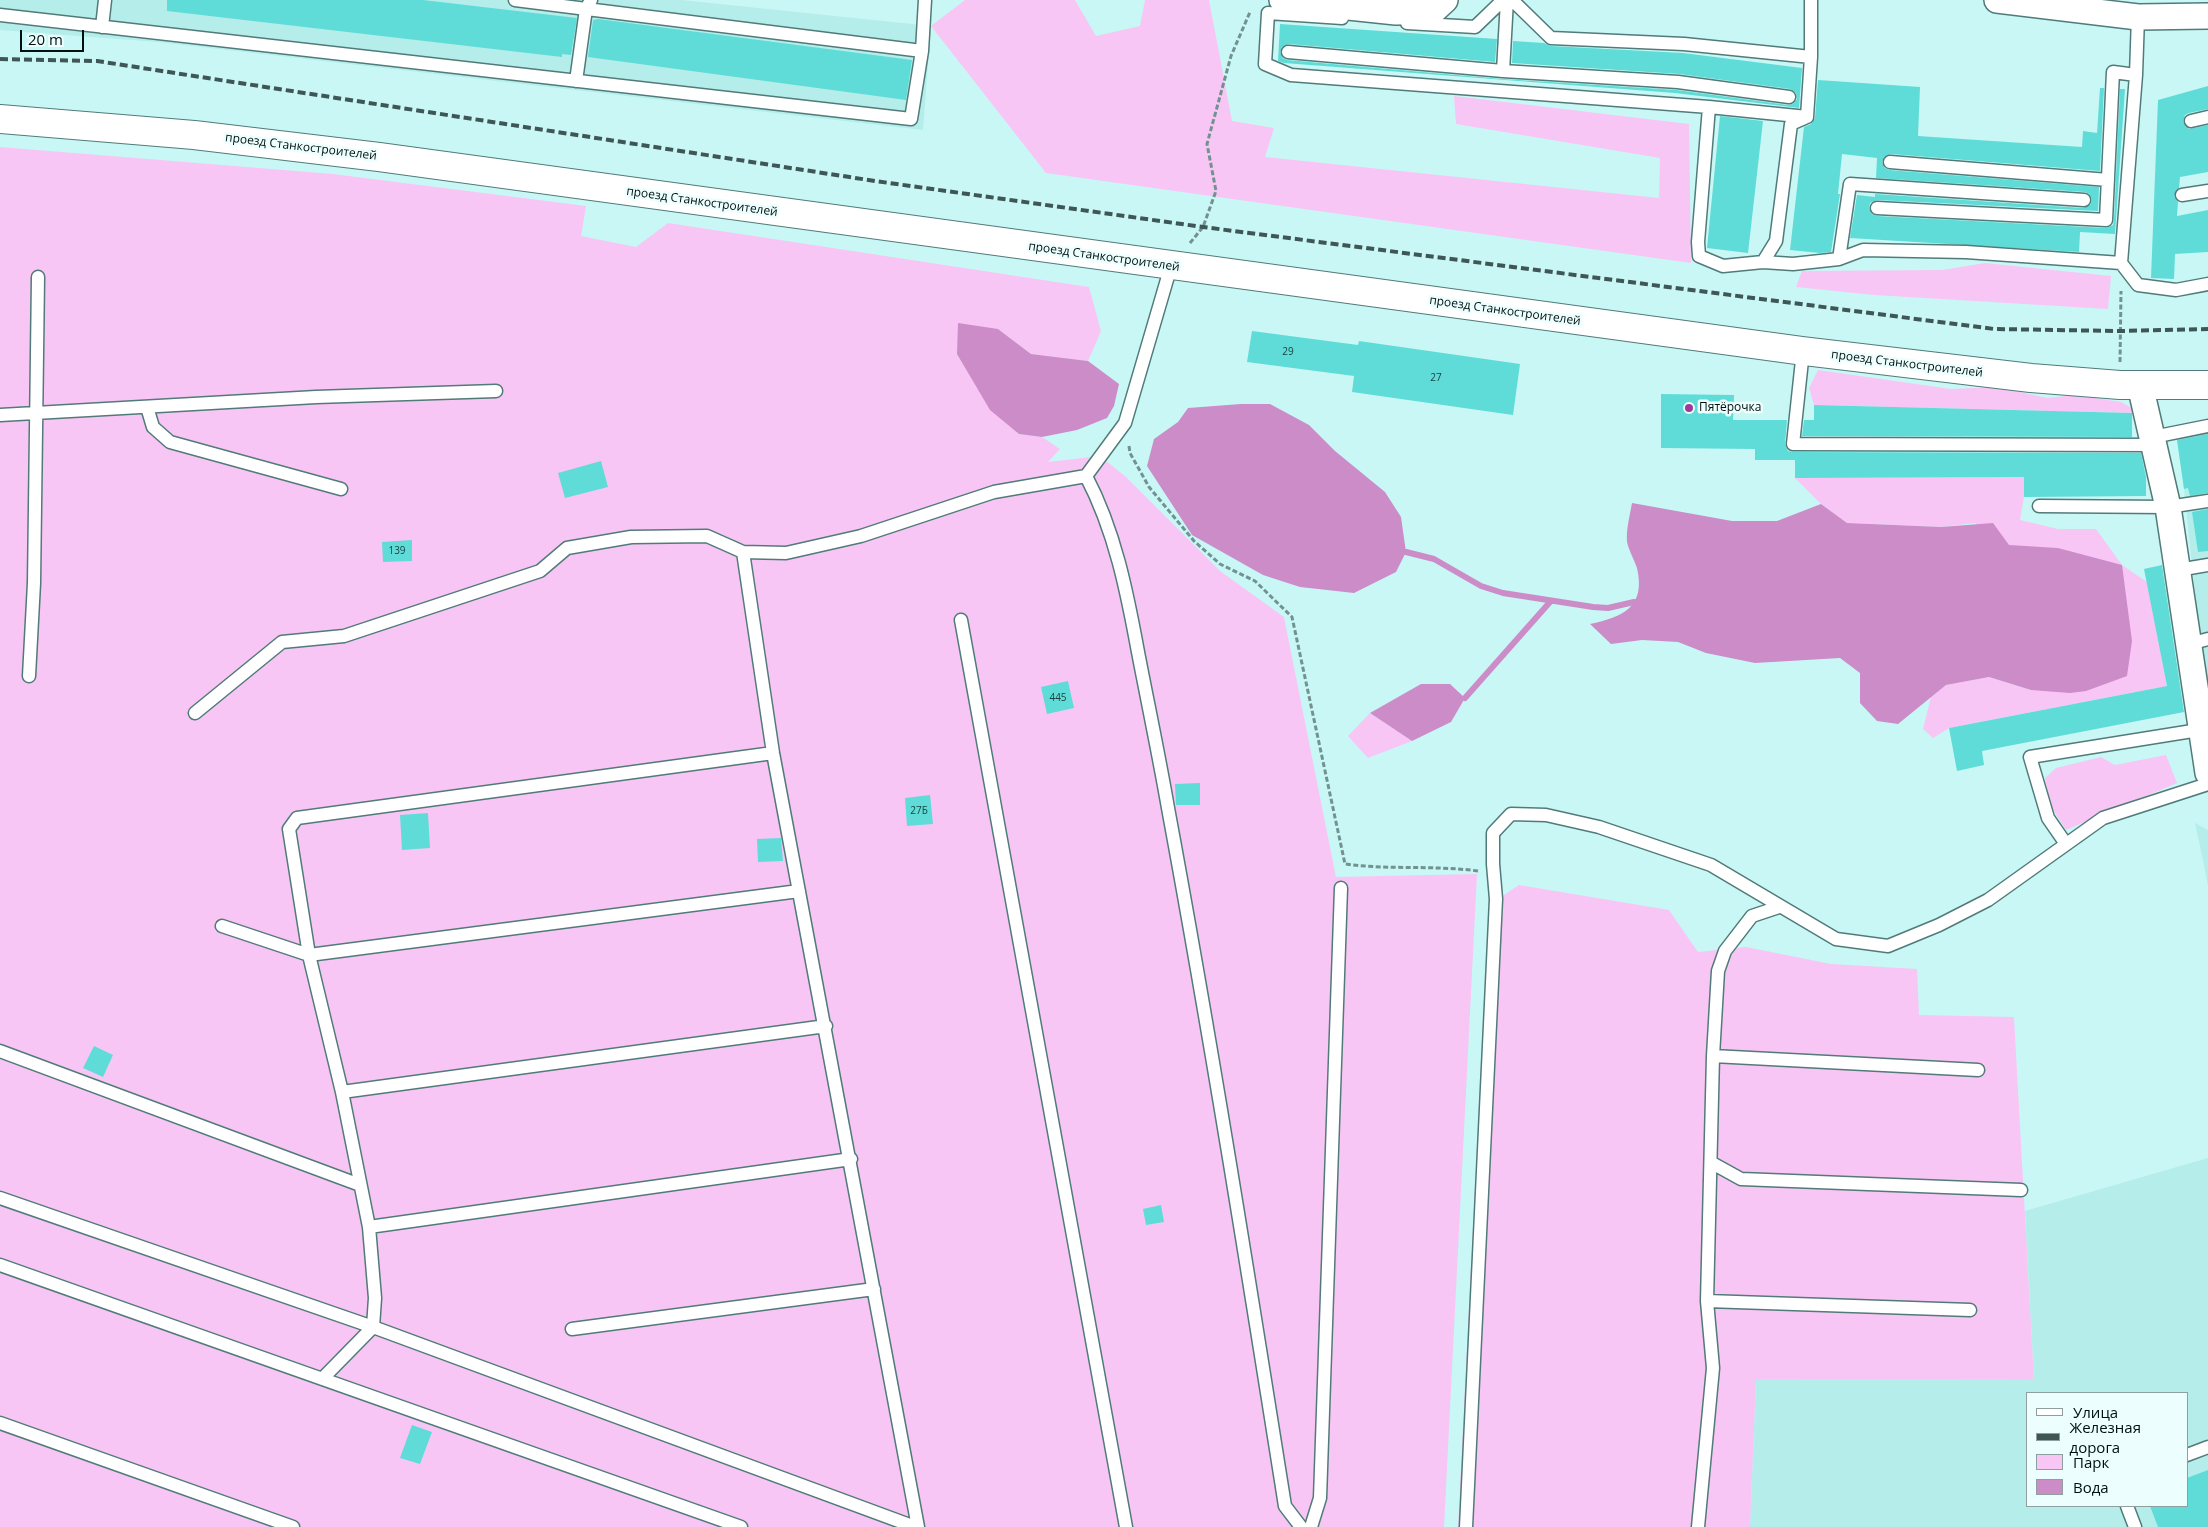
<!DOCTYPE html>
<meta charset="utf-8">
<style>
body{margin:0}
#map{position:relative;width:2208px;height:1527px;overflow:hidden;background:#c9f7f5;font-family:"Open Sans",sans-serif}
canvas{display:block}
.legend{position:absolute;left:2026px;top:1392px;width:162px;height:115px;box-sizing:border-box;background:#ecfefd;border:1px solid #8e9f9e;margin:0;padding:6px 9px;list-style:none;font-size:15px;color:#021010}
.legend li{display:flex;align-items:center;gap:10px;height:25px}
.legend b{width:25px;border:1px solid #8e9f9e}
.scale{position:absolute;left:20px;top:30px;width:64px;height:22px;box-sizing:border-box;border:2px solid #021010;border-top:0;padding-left:6px;font-size:15px;line-height:18px;white-space:nowrap;color:#021010;-webkit-text-stroke:4px #ecfefd;paint-order:stroke}
</style>
<div id="map">
<canvas width="2208" height="1527"></canvas>
<ul class="legend">
<li><b style="height:6px;background:#fff"></b>Улица</li>
<li><b style="height:6px;background:#3e5655"></b>Железная дорога</li>
<li><b style="height:14px;background:#f8c6f5"></b>Парк</li>
<li><b style="height:14px;background:#cb8cc8"></b>Вода</li>
</ul>
<div class="scale">20 m</div>
</div>
<script>
const c = document.querySelector('canvas').getContext('2d');
c.lineJoin = 'round';
function paint(path, color) { c.fillStyle = color; c.fill(path, 'evenodd'); }
function trace(path, color, width, dash) { c.strokeStyle = color; c.lineWidth = width; c.lineCap = dash ? 'butt' : 'round'; c.setLineDash(dash || []); c.stroke(path); }
function drawText(font, color, halo, rows, align = 'center') {
  c.font = font + ' "Open Sans",sans-serif'; c.lineWidth = 5; c.setLineDash([]); c.textBaseline = 'middle'; c.strokeStyle = halo; c.fillStyle = color; for (const [text, x, y, turn = 0] of rows) {
    c.save(); c.translate(x, y); c.rotate((+turn || 0) * Math.PI / 180); c.textAlign = isNaN(turn) ? turn : align; if (halo) c.strokeText(text, 0, 0); c.fillText(text, 0, 0); c.restore();
  }
}
paint(new Path2D(`
 M0,0H681L931,26L923,130L158,42L0,30Z
 M2208,434V718L2184,489L2177,439Z
 M2195,823L2208,830V886L2203,860Z
 M2208,1158V1527H1750L1756,1379L2034,1380L2025,1211ZM2027,1393H2187V1506H2027Z`), '#b4edea');
paint(new Path2D(`
 M965,0H1075L1096,36L1140,26L1145,0H1209L1232,121L1274,128L1265,157L1659,198L1660,158L1456,124L1454,96L1689,124L1691,263L1046,173L931,26Z
 M0,147L333,174L586,206L581,236L636,247L668,223L1089,287L1101,331L1088,361L1031,354L998,329L1019,434L1042,437L1060,449L1048,462L1100,456L1126,477L1220,571L1284,617L1336,877L1477,874L1444,1527H0Z
 M1985,263L2111,276L2108,309L1874,295L1796,287L1802,271L1942,270Z
 M1818,370L1951,389L1998,387L2047,398L2075,395L2121,402L2135,410L2133,413L1814,405L1809,388Z
 M2024,477V497L2020,520L2058,529H2096L2122,565L2147,582L2167,686L1949,728L1933,738L1923,729L1931,697L1946,685L1989,677L2031,690L2058,548L2009,546L1975,523L1941,527L1847,523L1821,504L1795,478Z
 M1370,713L1412,741L1368,758L1348,736Z
 M2166,755L2177,783L2066,830L2050,805L2045,778L2056,768L2101,757L2115,765Z
 M1519,885L1669,910L1698,952L1746,947L1831,964L1917,969L1919,1015L2014,1017L2034,1380L1756,1379L1750,1527H1458L1489,905Z`), '#f8c6f5');
paint(new Path2D(`
 M958,323L998,329L1031,354L1088,361L1119,384L1114,406L1107,418L1077,430L1042,437L1019,434L990,410L957,354Z
 M1241,404H1270L1309,425L1335,451L1385,492L1401,517L1406,552L1396,572L1354,593L1300,587L1263,575L1192,535L1147,466L1154,439L1178,422L1188,408Z
 M1632,503L1732,521H1777L1821,504L1847,523L1941,527L1993,523L2009,545L2058,548L2122,565L2132,641L2127,676L2086,691L2070,693L2031,690L1989,677L1946,685L1898,724L1877,721L1860,703V673L1840,658L1755,663L1706,653L1678,642L1642,640L1611,644L1590,624C1623,617 1646,607 1637,568C1634,559 1629,551 1627,542C1626,529 1630,515 1632,503Z
 M1421,684H1450L1465,698L1451,722L1412,741L1370,713Z`), '#cb8cc8');
trace(new Path2D(`
 M1406,552L1434,559L1481,586L1503,593L1593,607L1608,608L1634,602
 M1465,698L1550,602`), '#cb8cc8', 6);
paint(new Path2D(`
 M167,0H423L577,18L571,55L562,54V57L167,11Z
 M598,19L912,60L906,100L588,57L593,20Z
 M1280,24L1497,39L1495,62L1289,44L1282,47L1280,52L1283,58L1287,60L1502,79L1677,90L1788,105L1793,104L1797,99L1796,93L1790,89L1679,74L1512,63L1513,41L1544,43L1551,46L1683,53L1802,68L1799,108L1675,93L1284,63L1278,61Z
 M1818,80L1920,87L1918,136L2082,147L2083,131L2097,133L2100,88H2104L2100,171L1891,154L1884,157L1882,162L1885,168L1889,170L2099,187L2098,211L1877,200L1870,203L1869,208L1872,214L1877,216L2106,228L2113,225L2114,220L2120,89H2125L2115,234L2080,232L2079,252L1850,238L1857,195L1875,197V194L2083,208L2090,205L2092,200L2089,194L2085,192L1876,178L1877,158L1842,154L1838,194H1840L1831,252L1820,253L1790,250L1804,127L1811,124L1815,118Z
 M2208,86V109L2189,113L2185,115L2183,122L2189,129L2208,125V172L2180,177L2179,188L2174,196L2178,202L2177,216L2208,210V252L2175,254L2174,279L2151,278L2158,100Z
 M1720,116L1763,121L1748,253L1707,248Z
 M1252,331L1358,345L1359,341L1520,364L1513,415L1352,392L1354,376L1247,362Z
 M1661,394L1734,395L1733,420H1787L1785,444L1788,451L1793,452L2141,453L2146,477V496L2024,497V477L1795,478V460H1755V449L1661,448Z
 M1814,405L2132,413V437L1802,436L1804,420H1814Z
 M2208,434V493L2190,496L2188,488L2184,489L2177,440Z
 M601,461L608,487L565,498L558,473Z
 M2208,509V551L2198,552L2192,512Z
 M412,540V561L383,562L382,542Z
 M2162,565L2184,712L1982,751L1984,765L1957,771L1949,728L2167,686L2144,569Z
 M1068,681L1074,708L1047,714L1041,687Z
 M1200,783V805H1176L1175,784Z
 M930,795L933,824L907,826L905,798Z
 M428,813L430,848L402,850L400,815Z
 M781,838L783,861L758,862L757,839Z
 M94,1046L113,1055L103,1077L83,1068Z
 M1161,1205L1164,1222L1146,1225L1143,1209Z
 M412,1425L432,1432L420,1464L400,1458Z
 M2208,1470V1527H2158L2150,1506H2187V1478Z`), '#5fdcd8');
const service = new Path2D(`
 M515,0L922,51L925,0
 M1512,0L1551,38L1684,44L1811,57V0
 M0,15L911,119L922,51
 M2138,17L2136,75L2121,263L2138,285L2176,290L2208,284
 M1342,18L1268,13L1265,64L1291,75L1709,107L1807,117
 M1407,23L1475,27L1503,0
 M102,27L105,0
 M1288,52L1503,71L1678,82L1789,97
 M1811,57L1807,117L1791,124L1776,241L1763,262L1793,264L1839,259
 M1503,71L1507,0
 M576,81L586,9L591,0
 M1709,107L1698,242L1699,256L1723,266L1763,262
 M2191,121L2208,117
 M1890,162L2108,180
 M2182,195L2208,191
 M2084,200L1850,184L1839,259L1863,250L1966,252L2121,263
 M1877,208L2106,220L2113,72L2136,75
 M1803,351L1793,444L2155,445
 M147,407L153,427L170,442L341,489
 M0,415L316,397L496,391
 M2153,437L2208,426
 M1086,476C1115,531 1127,592 1138,652C1148,704 1159,756 1168,808C1211,1040 1248,1273 1285,1506L1301,1527
 M2039,506L2168,507L2208,501
 M743,552L786,553L861,536L994,492L1086,476L1125,423L1171,266
 M2178,570L2208,565
 M961,620L1126,1527
 M2189,644L2208,639
 M29,676L34,583L38,277
 M195,713L282,642L344,636L540,571L567,548L631,537L707,536L743,552L773,753L918,1527
 M2066,844L2048,818L2030,757L2205,729
 M222,926L309,955L799,891
 M0,1051L360,1185
 M1713,1056L1978,1070
 M342,1092L826,1026
 M1712,1163L1741,1179L2021,1190
 M0,1198L373,1327L915,1527
 M369,1227L851,1159
 M0,1265L741,1527
 M1707,1301L1970,1310
 M572,1329L874,1289
 M322,1379L373,1327L375,1298L369,1227L342,1092L309,955L289,829L297,818L773,753
 M0,1423L293,1527
 M2187,1455L2208,1447
 M2127,1506L2135,1527
 M1311,1527L1320,1498L1341,888
 M1466,1527L1496,899L1493,864V833L1511,814L1546,815L1599,827L1711,865L1836,939L1888,946L1939,925L1988,900L2103,818L2208,784
 M1698,1527L1713,1368L1707,1301L1713,1056L1718,971L1725,951L1752,916L1779,907`);
const minor = new Path2D(`
 M1282,0L1396,12L1433,11L1445,0
 M1997,0L2138,17L2208,16
 M2140,385L2168,507L2208,773`);
const secondary = new Path2D(`
 M0,119L194,135L379,157L1803,351L2031,378L2120,385H2208`);
trace(service, '#507b79', 15);
trace(minor, '#507b79', 28);
trace(secondary, '#507b79', 30);
trace(new Path2D(`
 M1190,243L1203,227L1216,191L1207,144L1231,56L1250,12
 M2120,362L2121,291
 M1129,446L1130,453L1149,487L1194,541L1220,564L1255,581L1292,617L1345,864C1389,870 1433,865 1478,871`), '#729291', 3, [5, 2.5]);
trace(service, '#fff', 12);
trace(minor, '#fff', 25);
trace(secondary, '#fff', 28);
trace(new Path2D(`
 M0,59L97,61L875,181L1203,227L1994,329L2120,331L2208,329`), '#3e5655', 4, [8, 4]);
for (const [x, y, r, color] of [
 [1689,408,5,"#9d389c"]
]) { const dot = new Path2D(); dot.arc(x, y, r, 0, 2 * Math.PI); c.fillStyle = color; c.fill(dot); trace(dot, '#ecfefd', 2); }
drawText('10px', '#194342', null, [
 ["29",1288,352],
 ["27",1436,378],
 ["139",397,551],
 ["445",1058,698],
 ["27Б",919,811]
]);
drawText('12px', '#021010', '#ecfefd', [
 ["проезд Станкостроителей",301,147,7],
 ["проезд Станкостроителей",702,202,8],
 ["проезд Станкостроителей",1104,257,8],
 ["проезд Станкостроителей",1505,311,8],
 ["проезд Станкостроителей",1907,364,7]
]);
drawText('12px', '#021010', '#ecfefd', [
 ["Пятёрочка",1699,408]
], 'left');
</script>
